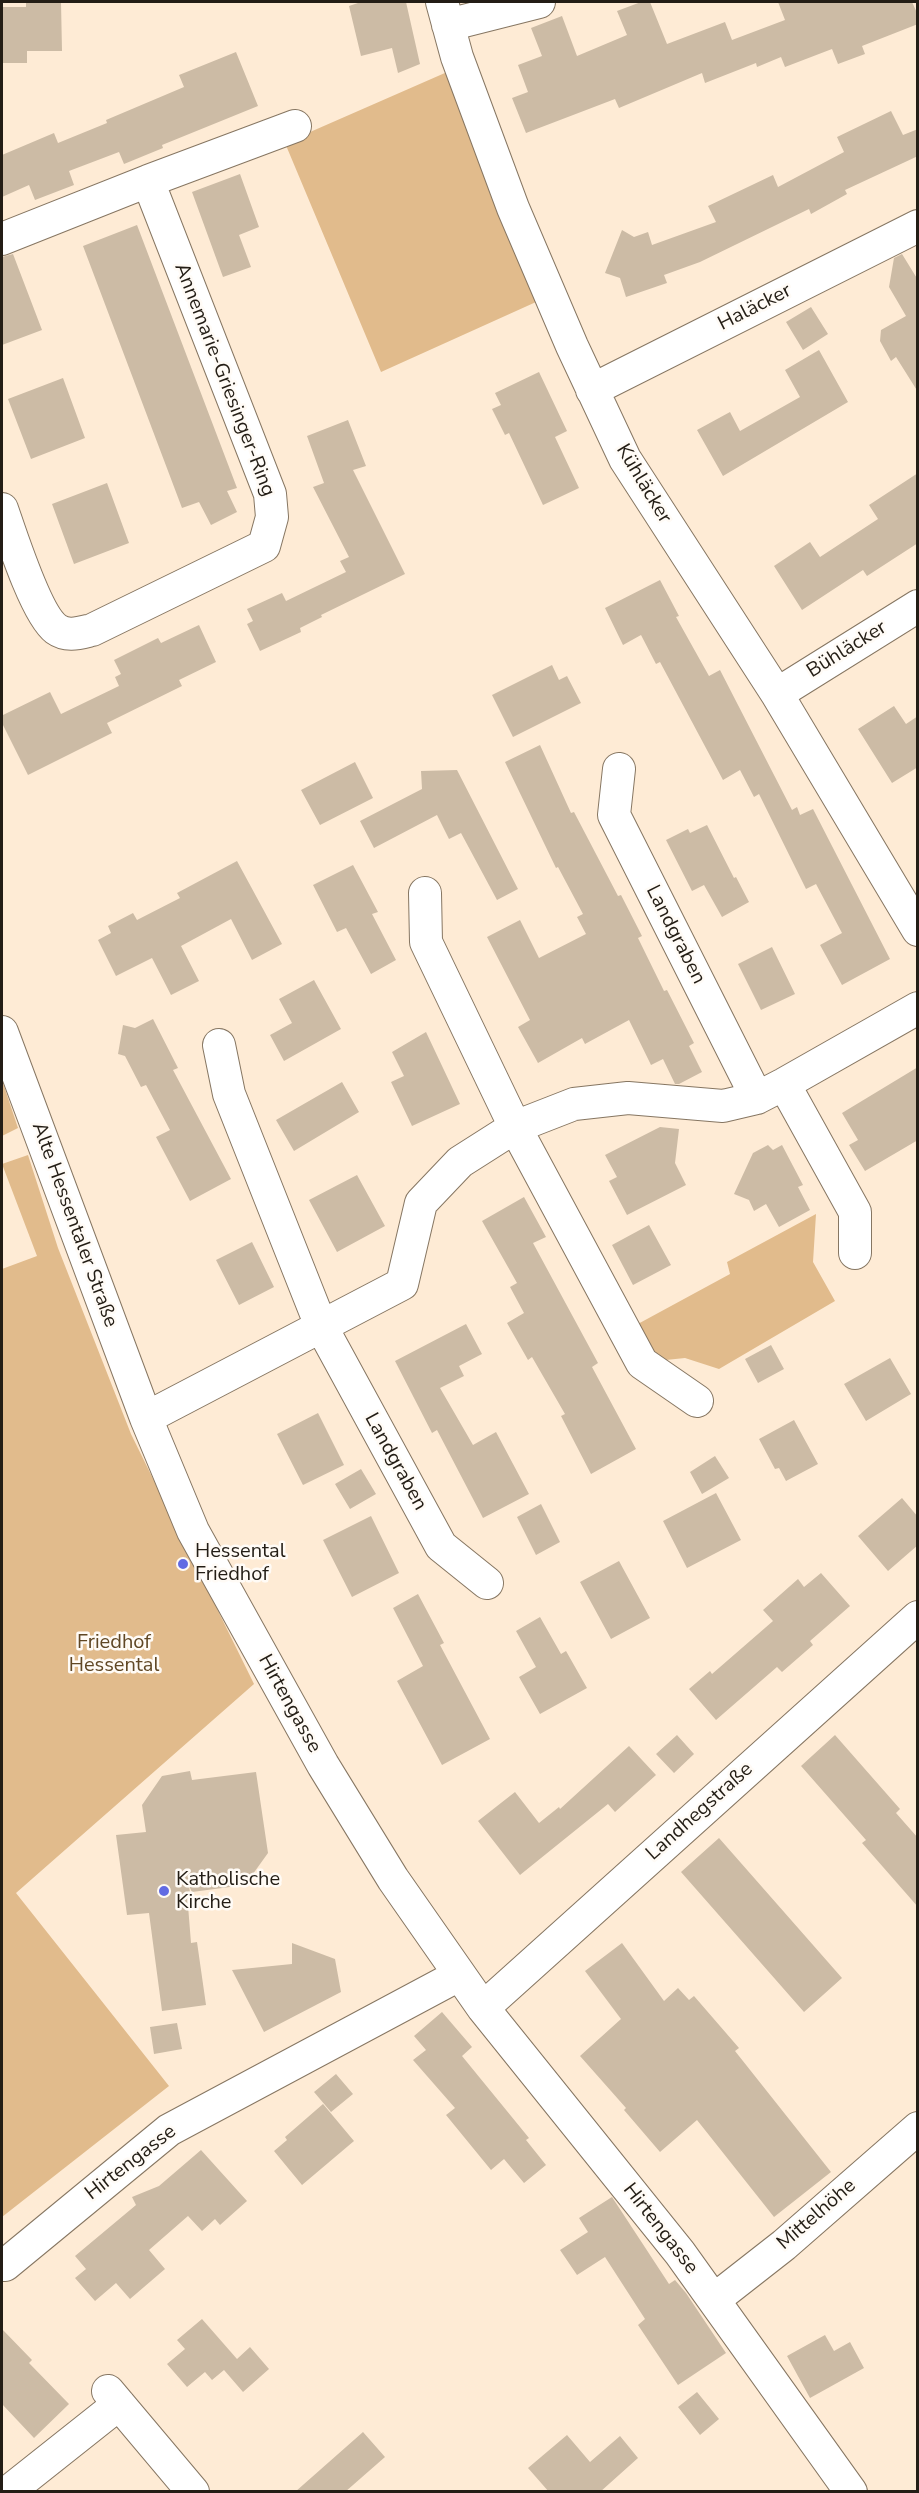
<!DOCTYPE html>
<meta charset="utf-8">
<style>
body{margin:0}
#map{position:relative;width:919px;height:2493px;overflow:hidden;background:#feebd5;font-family:"Nunito Sans",sans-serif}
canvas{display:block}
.frame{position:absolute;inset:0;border:3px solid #231d15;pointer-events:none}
</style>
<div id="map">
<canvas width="919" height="2493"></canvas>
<div class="frame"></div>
</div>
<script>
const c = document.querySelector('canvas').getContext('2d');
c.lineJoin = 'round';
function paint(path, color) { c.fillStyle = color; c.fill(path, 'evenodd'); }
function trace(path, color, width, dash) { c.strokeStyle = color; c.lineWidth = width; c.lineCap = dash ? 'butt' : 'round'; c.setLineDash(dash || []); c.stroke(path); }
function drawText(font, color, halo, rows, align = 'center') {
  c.font = font + ' "Nunito Sans",sans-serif'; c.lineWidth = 5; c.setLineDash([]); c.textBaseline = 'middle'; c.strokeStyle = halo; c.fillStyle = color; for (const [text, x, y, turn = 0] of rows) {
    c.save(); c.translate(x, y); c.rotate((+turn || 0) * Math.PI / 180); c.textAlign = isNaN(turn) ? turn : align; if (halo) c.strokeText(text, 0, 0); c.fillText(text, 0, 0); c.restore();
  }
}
paint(new Path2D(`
 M454,69L490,194L536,302L381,372L285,143Z
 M2,1080L18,1128L2,1136Z
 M28,1155L58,1248L131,1434L254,1684L16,1893L169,2086L2,2217V1269L37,1256L2,1164Z
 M816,1214L813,1262L835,1301L719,1369L685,1358L656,1361L636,1325L730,1274L727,1262Z`), '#e1bb8c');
paint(new Path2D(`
 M26,2H61L62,51H27V63H2V7H26Z
 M361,2H406L420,64L398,73L392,48L361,56L349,6Z
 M641,2H650L667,44L725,22L732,40L785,20L778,2H912L918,15V24L862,46L865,54L838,64L832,49L785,67L781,57L757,67L756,63L705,83L702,73L619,108L615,99L526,133L512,98L528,92L518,65L542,56L531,28L562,16L577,56L627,35L617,11Z
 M236,52L258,106L162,145L163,148L124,164L119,152L69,171L74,185L35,200L29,185L2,197V155L54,133L58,143L107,123L106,120L184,87L179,75Z
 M891,111L903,135L918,129V156L845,190L847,194L811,214L809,209L700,262L664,275L667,283L626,297L620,278L605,273L622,230L634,237L648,232L652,245L716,222L708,206L773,175L778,187L844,152L837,137Z
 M240,174L259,227L239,235L251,267L223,277L192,192Z
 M137,225L237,488L227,491L237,512L211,525L199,502L182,508L83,246Z
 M13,254L42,330L2,345V257Z
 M902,254L918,280V392L896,357L891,361L880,341L881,330L906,316L889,287L894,258Z
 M811,307L828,334L803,350L786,322Z
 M819,350L848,402L723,476L697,430L730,412L740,431L800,397L785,370Z
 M539,372L567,431L555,437L579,488L543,505L509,433L505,435L492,409L501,405L495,393Z
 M63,378L85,438L31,459L8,399Z
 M348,420L366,466L353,470L405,574L321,615L322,617L300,628L301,632L260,651L247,624L253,621L247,609L282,593L286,601L346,572L340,561L349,557L313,487L324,483L307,436Z
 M918,473V543L867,576L863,570L802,610L774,566L810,542L820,557L878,519L869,505Z
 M107,483L129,543L74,564L52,504Z
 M660,580L679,616L676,617L709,676L720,670L792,810L797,807L800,815L813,809L890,959L842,985L820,945L842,933L816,884L806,889L759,794L754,797L740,770L723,780L660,662L656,664L641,635L623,645L605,608Z
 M199,625L216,662L179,680L182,686L107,723L112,733L28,775L3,725V715L50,692L61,714L119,686L115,677L121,674L114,660L158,638L161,643Z
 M552,665L559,680L567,676L581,703L513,737L492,695Z
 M894,706L906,724L918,716V767L892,783L858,729Z
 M540,745L571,813L574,812L618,896L621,895L642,936L638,938L664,991L667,990L694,1043L689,1046L702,1072L679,1084H675L663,1059L651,1065L629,1020L585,1044L582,1038L538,1063L518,1027L530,1020L487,937L520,920L539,958L586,934L577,917L583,914L558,867L556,868L505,762Z
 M355,762L373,798L320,825L301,790Z
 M457,770L518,889L497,900L461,833L449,839L437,815L374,848L360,821L422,789L421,771Z
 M707,825L734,878L736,877L749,902L722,917L704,885L692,891L666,840L688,829L690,833Z
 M237,861L282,944L252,960L231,919L181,946L199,981L171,995L152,958L116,976L98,940L111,933L108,926L133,913L137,920L180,898L177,893Z
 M353,865L378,912L372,914L396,960L371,974L346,928L337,932L313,885Z
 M772,947L795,994L761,1010L738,964Z
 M314,980L341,1029L284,1061L270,1035L292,1023L279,999Z
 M153,1019L178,1068L173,1070L231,1179L190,1201L156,1137L170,1130L146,1085L141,1087L125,1056L118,1054L123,1025L135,1028Z
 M426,1032L460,1104L412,1126L391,1082L404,1076L392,1052Z
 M918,1067V1140L865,1171L849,1145L858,1140L842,1113Z
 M342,1082L359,1112L294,1151L276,1120Z
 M660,1127L679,1129L675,1163L686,1185L627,1215L609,1181L617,1177L605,1155Z
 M768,1145L773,1150L782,1145L803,1185L798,1187L810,1210L779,1227L766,1204L754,1211L749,1200L734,1194L753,1153Z
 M357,1175L385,1226L337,1252L309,1200Z
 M524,1197L546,1237L533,1243L598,1363L592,1367L636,1449L591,1474L561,1416L565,1414L532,1357L528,1360L507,1323L524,1313L510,1287L517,1283L482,1221Z
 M649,1225L671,1265L633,1285L612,1245Z
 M252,1242L274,1287L239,1305L216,1260Z
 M466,1324L482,1354L459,1366L464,1376L440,1388L473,1445L496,1432L529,1494L483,1518L437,1430L432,1433L395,1361Z
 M771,1345L784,1369L758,1383L745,1359Z
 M890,1358L911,1394L866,1421L844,1384Z
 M318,1413L344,1465L303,1485L277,1434Z
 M794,1420L818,1464L786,1481L779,1468L775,1469L759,1439Z
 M715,1456L729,1478L702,1494L690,1472Z
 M361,1469L376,1494L350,1509L335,1484Z
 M716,1493L741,1540L687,1568L663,1521Z
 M902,1498L918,1517V1545L888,1571L858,1536Z
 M541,1504L560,1542L536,1555L517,1517Z
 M371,1516L399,1573L352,1597L323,1540Z
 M619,1561L650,1618L611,1639L580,1582Z
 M821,1573L850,1606L810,1641L813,1645L782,1672L777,1667L716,1720L689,1689L710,1671L712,1674L773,1621L763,1610L798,1579L804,1587Z
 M418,1594L444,1643L440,1645L490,1739L442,1765L397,1681L423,1666L393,1608Z
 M540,1617L561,1654L566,1651L587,1688L540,1714L519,1677L536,1667L516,1631Z
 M677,1735L694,1754L674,1773L656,1754Z
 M835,1735L900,1809L896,1813L918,1838V1907L862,1843L866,1840L801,1766Z
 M629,1746L656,1775L615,1812L608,1804L520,1875L478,1821L515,1792L539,1823L559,1807L560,1809Z
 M190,1771L192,1780L256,1772L268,1853L245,1885L192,1892L189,1886L190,1892L187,1893L191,1943L197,1942L206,2005L162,2011L149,1913L127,1915L116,1835L146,1832L142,1805L162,1776Z
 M719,1838L842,1978L804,2012L681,1872Z
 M292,1943L335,1959L341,1992L264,2032L232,1970L292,1964Z
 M622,1943L664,2001L678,1988L689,2000L694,1996L739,2048L735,2051L831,2172L774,2217L697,2120L660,2152L624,2110L626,2108L580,2056L621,2019L585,1971Z
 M442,2012L472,2047L462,2056L529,2138L526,2140L546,2165L524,2183L504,2159L491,2170L446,2115L455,2108L413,2060L426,2050L414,2036Z
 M177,2023L182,2049L154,2054L150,2027Z
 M336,2074L353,2094L331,2112L314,2092Z
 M323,2104L354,2141L302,2185L274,2151L287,2140L285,2137Z
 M201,2150L247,2201L220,2225L215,2219L202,2231L188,2216L149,2250L165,2269L130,2299L116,2283L95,2301L75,2278L86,2269L75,2256L136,2205L132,2197L159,2186Z
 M612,2197L669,2284L675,2280L686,2293L726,2353L678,2385L638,2325L645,2319L605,2257L577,2275L560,2250L588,2232L579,2218Z
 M202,2319L237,2359L250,2347L269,2369L243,2392L224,2370L212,2380L205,2372L187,2387L167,2364L185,2349L177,2340Z
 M2,2329L32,2360L29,2363L69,2404L34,2438L2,2404Z
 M825,2335L834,2351L850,2342L864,2368L810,2398L787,2356Z
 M697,2392L719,2419L700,2435L678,2407Z
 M363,2432L385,2457L345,2492H295Z
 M567,2435L590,2462L620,2436L638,2458L600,2492H549L528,2468Z`), '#ccbba5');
const street = new Path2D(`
 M442,2L457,57L513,208L572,346L625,459L777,694L918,930
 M448,25L539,2
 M148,181L295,126
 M2,239L148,181L270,494L272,517L264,546L92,630C79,633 67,637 56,629C36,614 11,535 2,509
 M592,390L918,226
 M777,694L918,606
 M619,769L614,815L757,1098
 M425,893L426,942L515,1127L642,1363L697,1401
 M2,1032L146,1418L193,1531L323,1765L393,1879L483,2008L680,2253L851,2492
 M219,1045L229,1094L321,1326L441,1546L487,1583
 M784,1084L855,1212V1253
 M146,1418L402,1284L421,1203L460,1162L515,1127L574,1104L628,1098L723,1106L757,1098L784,1084L918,1008
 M483,2008L918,1617
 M5,2265L169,2130L459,1975
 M715,2299L784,2245L918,2128
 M108,2391L193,2492
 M8,2492L119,2404`);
trace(street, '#867662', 34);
trace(street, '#fff', 32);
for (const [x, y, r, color] of [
 [183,1564,6,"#626be3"],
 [164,1891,6,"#626be3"]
]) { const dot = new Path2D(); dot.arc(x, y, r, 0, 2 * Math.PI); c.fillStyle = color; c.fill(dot); trace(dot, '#fffbf6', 2); }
drawText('20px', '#231d15', '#fffbf6', [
 ["Haläcker",755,308,-27],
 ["Annemarie-Griesinger-Ring",224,380,69],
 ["Kühläcker",643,484,59],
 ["Bühläcker",847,650,-32],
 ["Landgraben",675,935,63],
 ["Alte Hessentaler Straße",74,1225,70],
 ["Landgraben",395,1462,61],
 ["Hirtengasse",289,1704,61],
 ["Landhegstraße",700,1812,-42],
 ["Hirtengasse",131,2163,-38],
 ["Mittelhöhe",817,2215,-41],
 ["Hirtengasse",660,2229,52]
]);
drawText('20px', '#231d15', '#fffbf6', [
 ["Hessental",195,1552],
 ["Friedhof",195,1575],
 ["Katholische",176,1880],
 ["Kirche",176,1903]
], 'left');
drawText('20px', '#604724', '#fffbf6', [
 ["Friedhof",114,1643],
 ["Hessental",114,1666]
]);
</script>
